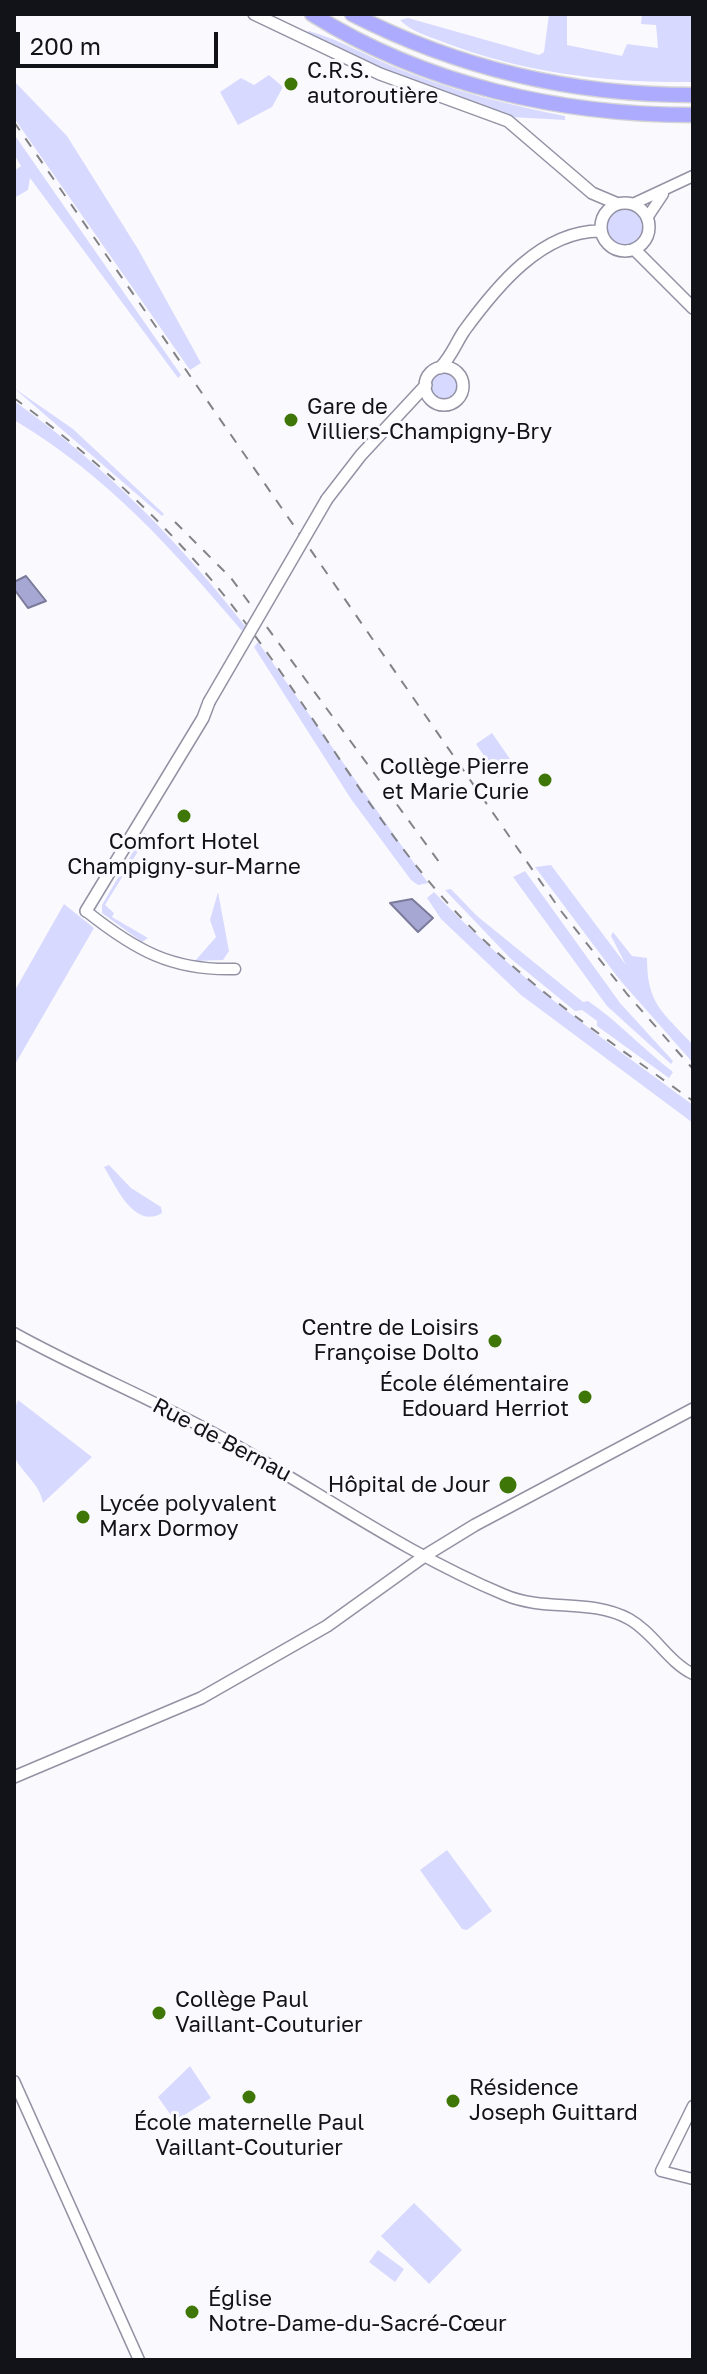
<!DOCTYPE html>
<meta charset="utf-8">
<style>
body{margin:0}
#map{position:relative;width:707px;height:2374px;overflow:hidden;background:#fafafe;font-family:"Golos Text",sans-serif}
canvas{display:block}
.frame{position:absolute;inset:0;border:16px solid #121219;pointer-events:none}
.scale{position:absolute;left:16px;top:32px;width:202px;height:36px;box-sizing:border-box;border:4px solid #121219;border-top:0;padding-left:10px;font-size:24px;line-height:28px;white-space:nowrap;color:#121219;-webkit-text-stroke:6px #fafafe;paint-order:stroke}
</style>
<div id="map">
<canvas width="707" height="2374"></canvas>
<div class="frame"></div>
<div class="scale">200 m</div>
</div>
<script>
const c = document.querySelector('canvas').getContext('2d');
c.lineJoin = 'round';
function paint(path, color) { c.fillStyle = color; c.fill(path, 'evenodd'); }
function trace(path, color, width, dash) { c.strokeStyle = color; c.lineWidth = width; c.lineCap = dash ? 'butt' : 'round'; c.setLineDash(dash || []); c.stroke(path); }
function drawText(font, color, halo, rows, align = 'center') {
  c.font = font + ' "Golos Text",sans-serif'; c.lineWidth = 6; c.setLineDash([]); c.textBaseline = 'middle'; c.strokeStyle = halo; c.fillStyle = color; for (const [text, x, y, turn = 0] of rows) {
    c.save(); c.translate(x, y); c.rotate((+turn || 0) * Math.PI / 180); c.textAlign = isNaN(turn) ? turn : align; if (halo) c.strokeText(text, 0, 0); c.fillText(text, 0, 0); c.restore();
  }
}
paint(new Path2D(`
 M549,14H567V45L622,56L627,44L658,48L656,25L641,24L642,14H693V82C607,83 524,73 443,42C428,36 412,32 400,20L408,18L539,55L544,52Z
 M309,31C341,40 368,57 399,69C453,91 508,105 565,116V120L510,117L380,68L304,34Z
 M269,75L283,87L272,107L238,125L220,92L241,78L254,85Z
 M14,81L67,136L138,249L201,363L190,370L14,118Z
 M14,134L181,375L178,378L30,178L28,190L14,198V171L21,166L14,154Z
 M606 227a20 20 0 1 1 40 0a20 20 0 1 1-40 0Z
 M431 386a14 14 0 1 1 28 0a14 14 0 1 1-28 0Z
 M14,388L73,429L164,514L162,516Z
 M14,401C103,464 178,540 245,626L242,631C171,548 109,477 14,420Z
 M258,642L428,883L418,885L411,880L351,799L254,647Z
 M492,733L515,766L498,777L476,744Z
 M144,833L148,835L105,905L114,913L112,917L148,938L142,942L102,913V905Z
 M551,865L626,965L611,936L613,932L632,956L647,958C647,1005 663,1012 693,1045V1063L619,979L535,867Z
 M525,871L620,1003L673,1061L671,1064L607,1006L513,877Z
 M451,889L477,916L583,1002L588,1001C619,1022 644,1050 673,1072L669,1078L597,1026V1021L582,1010L575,1011L510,958L445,890Z
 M218,892L229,951L223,960L195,961L216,937L210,920Z
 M434,892C512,975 602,1038 693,1105V1123L521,995L441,919L427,898Z
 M64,904L94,928L14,1066V992Z
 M109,1165L131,1188L161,1207L162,1213C134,1230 116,1186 104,1167Z
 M18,1400L92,1457L43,1503C40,1484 23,1474 15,1458C9,1446 12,1412 18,1400Z
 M447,1850L492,1911L467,1930L462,1929L420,1870Z
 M190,2066L211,2098L175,2121L158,2097Z
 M414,2203L462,2250L429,2284L381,2236Z
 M378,2250L404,2269L395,2282L369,2262Z`), '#d8d9ff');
const water = new Path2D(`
 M26,576L46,601L28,608L14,589V582Z
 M412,899L433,918L418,932L390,903Z`);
paint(water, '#a7a7d3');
trace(water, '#7a7a9b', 2);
const tertiary = new Path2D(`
 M633,204L693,176
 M647,218L663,194
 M86,911C135,950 172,971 235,969
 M14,1333C84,1372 160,1402 230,1442C321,1493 408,1555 505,1595C545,1612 590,1598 629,1619C654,1633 668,1662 693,1674
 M14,2081L139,2360
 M693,2106L661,2171L693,2179`);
const secondary = new Path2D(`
 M254,14L380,74L508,121L592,193L618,204
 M601 227a24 24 0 1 1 48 0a24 24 0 1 1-48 0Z
 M634,249L693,308
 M425 386a19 19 0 1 1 38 0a19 19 0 1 1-38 0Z
 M440,368C451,357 456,343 464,331C496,287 542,230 601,231
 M327,499L361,455L426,385
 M86,911L203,718L209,702
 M14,1777L201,1698L327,1626L426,1555L475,1525L693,1409`);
const motorway = new Path2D(`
 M312,14C425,85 560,115 693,115
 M352,14C459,69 573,95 693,95`);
trace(tertiary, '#9292a4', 13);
trace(secondary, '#9292a4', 14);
trace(motorway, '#d4d4d6', 17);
trace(tertiary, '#fff', 10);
trace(secondary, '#fff', 11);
trace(motorway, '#adabfd', 14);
trace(new Path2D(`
 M14,122L561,911L627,994L693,1069
 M14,398C102,463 182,537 247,625C312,712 366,808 437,891C510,976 603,1036 693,1101
 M175,522L231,578L442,866`), '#828287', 2, [10, 10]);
const secondaryBridge = new Path2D(`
 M209,702L327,499`);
trace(secondaryBridge, '#9292a4', 14, []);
trace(secondaryBridge, '#fff', 11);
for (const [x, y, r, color] of [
 [291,84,8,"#3e7607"],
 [291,420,8,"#3e7607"],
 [545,780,8,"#3e7607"],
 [184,816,8,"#3e7607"],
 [495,1341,8,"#3e7607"],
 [585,1397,8,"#3e7607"],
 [508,1485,10,"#3e7607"],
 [83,1517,8,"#3e7607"],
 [159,2013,8,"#3e7607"],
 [249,2097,8,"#3e7607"],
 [453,2101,8,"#3e7607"],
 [192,2312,8,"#3e7607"]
]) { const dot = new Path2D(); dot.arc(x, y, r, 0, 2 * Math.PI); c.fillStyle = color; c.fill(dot); trace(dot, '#fafafe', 3); }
drawText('22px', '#121219', '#fafafe', [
 ["C.R.S.",307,71],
 ["autoroutière",307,96],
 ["Gare de",307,407],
 ["Villiers-Champigny-Bry",307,432],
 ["Collège Pierre",529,767,"right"],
 ["et Marie Curie",529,792,"right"],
 ["Comfort Hotel",184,842,"center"],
 ["Champigny-sur-Marne",184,867,"center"],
 ["Centre de Loisirs",479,1328,"right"],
 ["Françoise Dolto",479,1353,"right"],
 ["École élémentaire",569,1384,"right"],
 ["Edouard Herriot",569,1409,"right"],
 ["Hôpital de Jour",490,1485,"right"],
 ["Lycée polyvalent",99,1504],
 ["Marx Dormoy",99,1529],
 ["Collège Paul",175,2000],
 ["Vaillant-Couturier",175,2025],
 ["Résidence",469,2088],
 ["Joseph Guittard",469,2113],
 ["École maternelle Paul",249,2123,"center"],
 ["Vaillant-Couturier",249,2148,"center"],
 ["Église",208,2299],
 ["Notre-Dame-du-Sacré-Cœur",208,2324]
], 'left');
drawText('22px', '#121219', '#fafafe', [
 ["Rue de Bernau",222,1440,28]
]);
</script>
